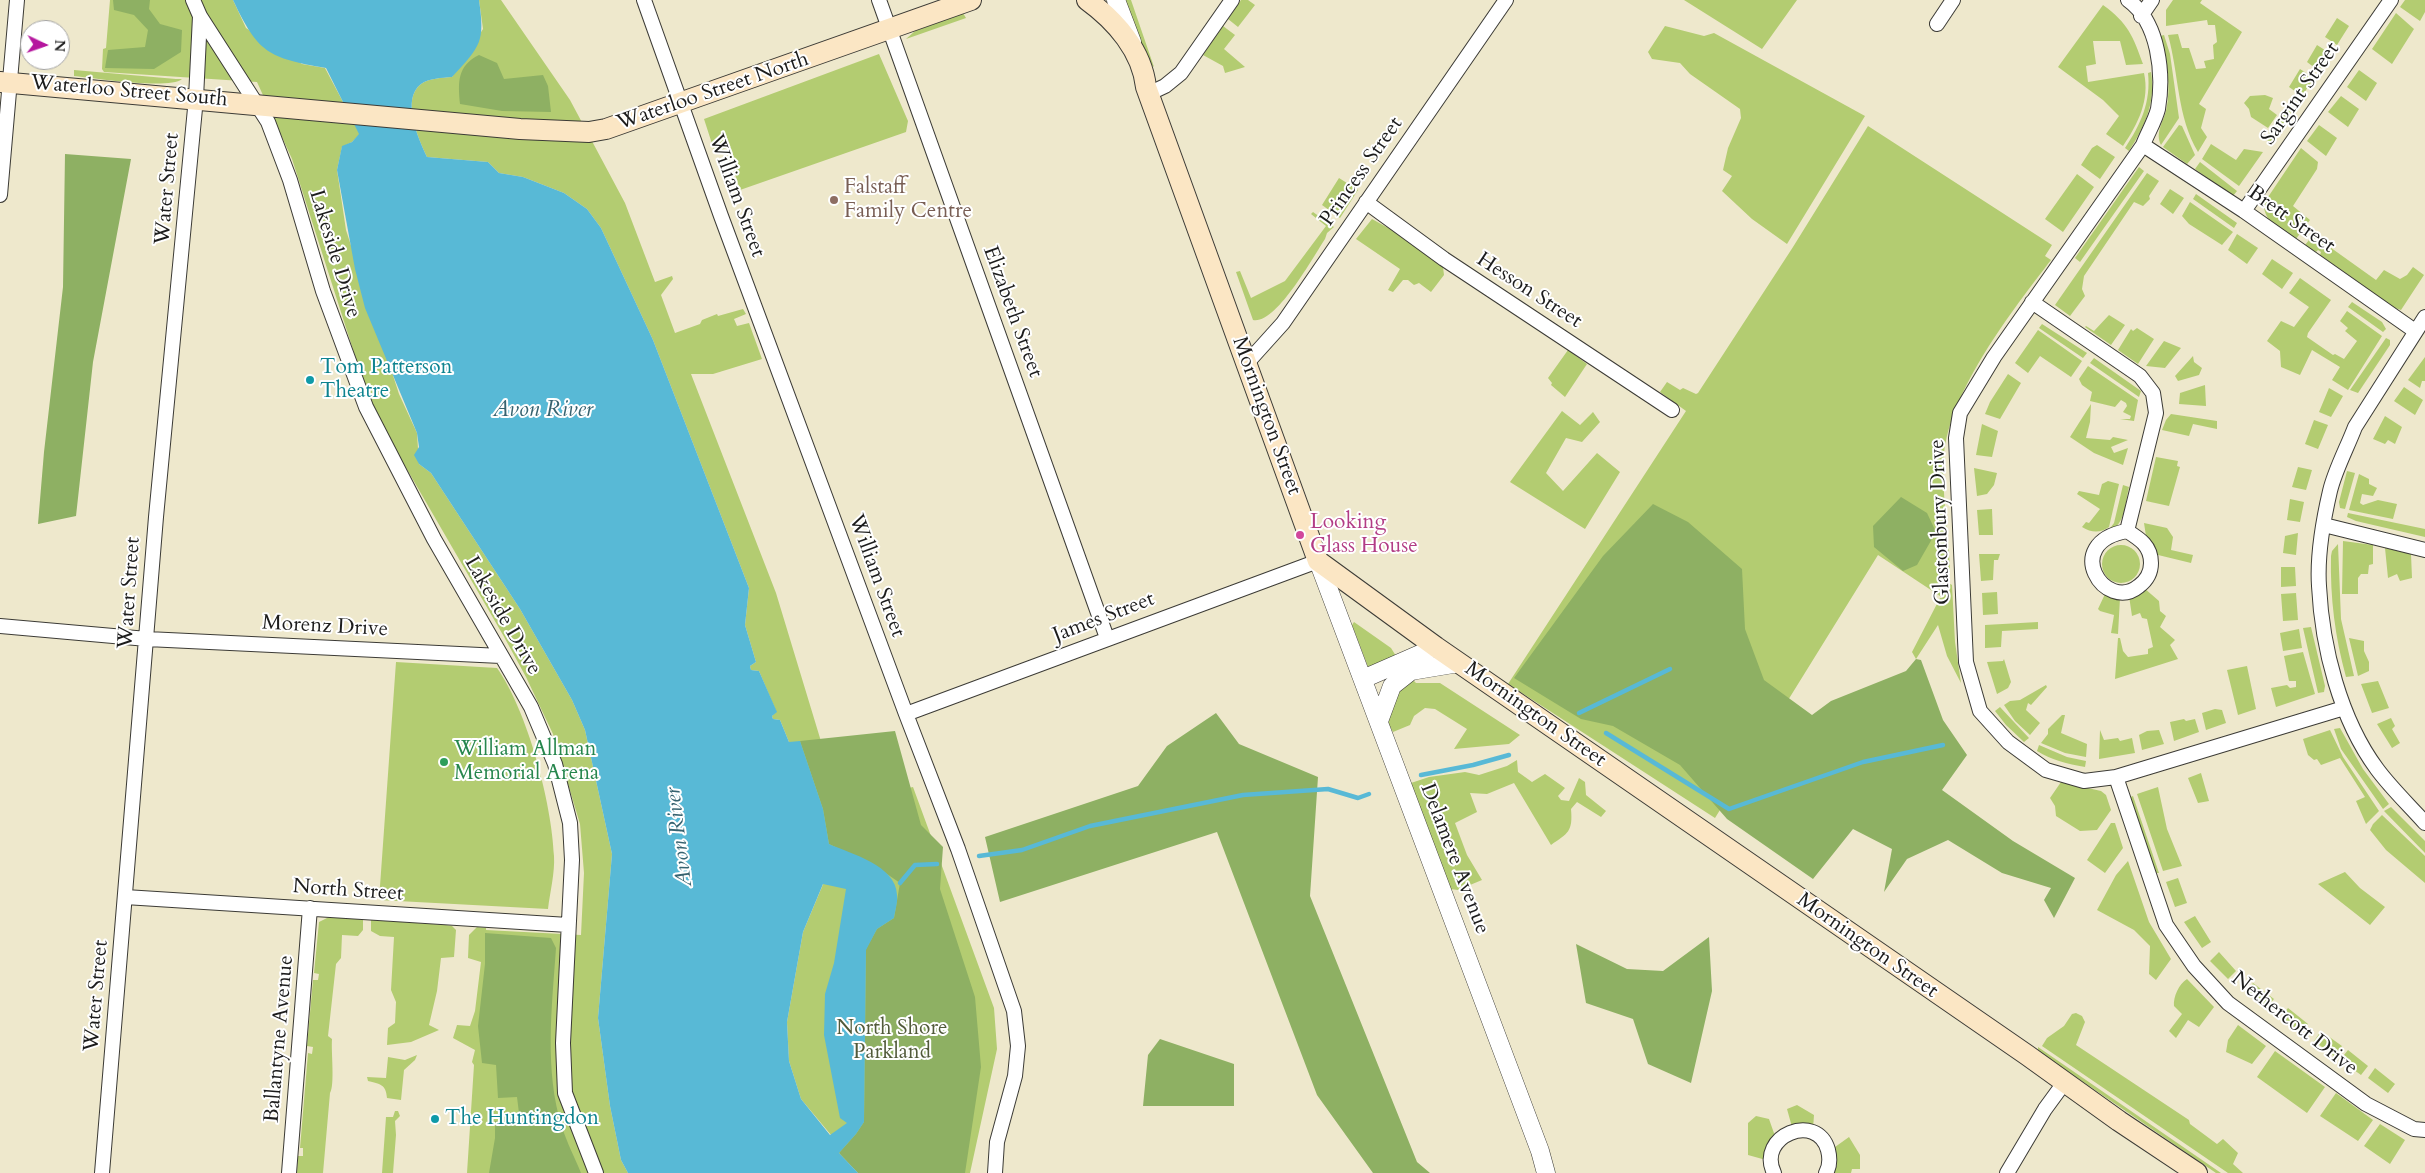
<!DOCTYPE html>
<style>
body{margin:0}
#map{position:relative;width:2425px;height:1173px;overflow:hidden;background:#eee8cc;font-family:Cardo,serif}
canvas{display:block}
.north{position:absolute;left:20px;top:20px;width:50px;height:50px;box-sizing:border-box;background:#fff;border:1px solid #a4a4a4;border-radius:50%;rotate:93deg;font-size:14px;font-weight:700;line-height:20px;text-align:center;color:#1c1c1c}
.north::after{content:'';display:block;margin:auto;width:18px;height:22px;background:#b5179e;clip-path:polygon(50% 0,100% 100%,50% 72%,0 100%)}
</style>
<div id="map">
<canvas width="2425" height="1173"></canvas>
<div class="north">N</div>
</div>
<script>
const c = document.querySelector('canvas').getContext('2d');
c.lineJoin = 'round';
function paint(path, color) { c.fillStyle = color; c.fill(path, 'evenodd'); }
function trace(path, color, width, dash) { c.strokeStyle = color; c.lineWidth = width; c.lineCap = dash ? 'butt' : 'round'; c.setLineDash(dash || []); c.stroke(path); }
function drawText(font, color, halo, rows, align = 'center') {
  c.font = font + ' Cardo,serif'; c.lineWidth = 4; c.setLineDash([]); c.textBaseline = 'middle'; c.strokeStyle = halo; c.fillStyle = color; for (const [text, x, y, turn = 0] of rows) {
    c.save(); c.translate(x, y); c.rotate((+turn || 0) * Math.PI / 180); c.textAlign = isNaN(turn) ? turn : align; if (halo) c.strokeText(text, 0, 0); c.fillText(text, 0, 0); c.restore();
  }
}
paint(new Path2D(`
 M110,0H233L246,28L302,64L325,68L360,134L352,142L342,147L337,170L346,230L399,394L417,433L419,464L431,473L520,609L572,700L585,730L612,854L598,1018L610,1106L621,1160L628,1173H467L474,1065L472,1062L475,1050L453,1038L457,1025L470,1026L475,1011L481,962L468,958L469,935L477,927L486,928V930L581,935L584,873L580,824L553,734L526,677L503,635L372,409L292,159L257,82L104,72L102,69L103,49L106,48Z
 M479,0H501L570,100L625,203L655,282L672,276L673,279L661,295L675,333L700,324L702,320L717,314L718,316L743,309L746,314L734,319L737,326L749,323L762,359L713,374H691L776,593L840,804L913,787L994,1008L997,1049L970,1173H858L839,1153L831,1135L801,1099L789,1061L787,1022L803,932L824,882L789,742L780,720L773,719L772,716L776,711L759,671L751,670L750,666L756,662L745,625L749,588L653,340L601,228L587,209L564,193L523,177L499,173L488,162L427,157C418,138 401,99 421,84C429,78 442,78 452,77L483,29Z
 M1124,0H1131L1154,67L1148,62Z
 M1241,0H1248L1255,5L1238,27L1228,19Z
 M1684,0H1797L1762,49Z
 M2173,0H2202L2200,3L2242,32L2199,104L2206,109L2201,128L2207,137L2198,152C2177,117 2179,74 2168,35L2178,34L2182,48H2189L2196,69L2206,68L2204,61L2214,59L2213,45L2217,42L2215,25H2208L2207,20L2166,26V10Z
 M2405,0H2425V12L2420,21L2400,7Z
 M2103,5C2128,23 2133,36 2143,64L2126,65L2120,41H2093L2096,64L2086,66L2088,82L2144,73C2150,100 2138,124 2123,146L2106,134L2119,116L2103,100L2058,67Z
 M963,13L966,18L906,39L915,31Z
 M2396,13L2414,29L2392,64L2372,49Z
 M2337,18L2349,26L2337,45L2325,37Z
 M1223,26L1235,35L1224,49L1245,67L1225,73L1223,66L1203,55Z
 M1665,26L1704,36L1714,33L1865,116L1787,244L1752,219L1722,191L1732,176L1723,170L1728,148L1741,118L1740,109L1690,74L1680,63L1652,59L1648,52Z
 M2164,35L2170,54L2179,118L2161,145C2155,133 2163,122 2166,111C2172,85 2166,61 2160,36Z
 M2317,45L2331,54L2319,71L2307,62Z
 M879,54L908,121L906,132L740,190L727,148L715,153L704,119Z
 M2300,69L2314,78L2302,96L2289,87Z
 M74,70L176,79H182C169,90 94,78 74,76Z
 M2359,70L2377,83L2366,101L2347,87Z
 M2151,72C2156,102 2145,126 2129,151L2125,148C2141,124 2151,102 2148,73Z
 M2265,95L2273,98L2269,109L2277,115L2268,128L2251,117L2249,109L2244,103L2250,96Z
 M2341,96L2359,109L2348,127L2328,112Z
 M2289,105L2294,107L2270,143L2268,142L2267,136Z
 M2179,125L2182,126L2195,155L2187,164L2163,147Z
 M2319,125L2337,138L2326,156L2307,141Z
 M1868,126L2052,245L2045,256L2051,260C2012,311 1950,390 1944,455C1941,492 1949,534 1950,572L1945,570V597L1946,581L1952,585L1955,642L1961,683L1947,656L1938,625L1916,659L1912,652L1940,598H1943L1878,555L1715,818L1508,684L1686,411L1660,392L1667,382L1680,390L1683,388L1696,394L1698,393L1793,247Z
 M2211,144L2236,160L2244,149L2263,152L2239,186L2202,159Z
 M2097,145L2115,157L2100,179L2081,165L2092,148Z
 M2301,148L2318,162L2317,169L2293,206L2310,220L2296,239C2282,230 2263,223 2264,203Z
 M2200,162L2237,191L2233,196L2195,169Z
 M2139,167L2144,171L2080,262L2075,258Z
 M2147,173L2159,181L2149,196L2150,199L2143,206L2134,202L2084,276L2082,289L2085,296L2070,316L2055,305Z
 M2077,174L2094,187L2063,232L2045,219Z
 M1339,178L1358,190L1340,218L1322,205Z
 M2170,189L2184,198L2173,214L2160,204Z
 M2196,194L2237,223L2234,228L2193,199Z
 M2190,202L2233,232L2222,245L2189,224L2182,216Z
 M1313,212L1334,227L1327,233L1325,239C1313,257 1276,325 1253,320L1236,272L1240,271L1251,298L1285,281L1326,226L1311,214Z
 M1372,219L1390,229L1443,267L1444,275L1431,292L1419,283L1414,285L1408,280H1403L1393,292L1388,290L1400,269L1356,239Z
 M2237,234L2258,248L2247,264L2228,250Z
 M2313,235L2376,280L2384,270L2400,279L2407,275L2413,267L2424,275L2401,310L2395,308L2320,255L2321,252L2318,250L2316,252L2305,245Z
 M2272,259L2293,273L2282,289L2262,274Z
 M2300,278L2331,300L2308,333L2307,337L2333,355L2335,354L2344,359L2357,341L2345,331L2348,328L2340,321L2347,311L2382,336L2348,390L2332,380L2340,367L2312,350L2300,375L2281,367L2280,351L2267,341L2281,321L2294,327L2309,307L2289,293Z
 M2352,302L2382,322L2386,329L2383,332L2348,307Z
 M2109,315L2125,325L2111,345L2085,327L2086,326L2094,331Z
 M2042,324L2087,353L2083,358L2039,328Z
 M2137,328L2154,339L2138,364L2118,350L2131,329L2133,331Z
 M2038,330L2082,361L2071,377L2040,356L2028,373L2015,363Z
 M2386,338L2390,340V345L2358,393L2350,390Z
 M2164,341L2181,348L2165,368L2146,366Z
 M1568,350L1587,364L1565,397L1551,385L1552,383L1548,378Z
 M2193,356L2194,362L2202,368L2199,375L2178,381L2175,376Z
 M2425,357V381H2422L2420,388L2408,380Z
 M2094,358L2141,391L2139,397L2090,363Z
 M2088,366L2138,400L2134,421L2120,419H2130L2131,416L2123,412L2127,406L2126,403L2121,400L2115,407L2090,401L2092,392L2082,385L2079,379Z
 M2008,374L2021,383L2000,419L1985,414L1990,402Z
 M2205,385L2206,406L2179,404L2180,393Z
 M2404,387L2423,400L2415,415L2394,401Z
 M2329,388L2343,396L2331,417L2319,412Z
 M2091,404L2090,422L2086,438L2110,440L2113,437L2128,440L2111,447L2114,453L2128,448L2123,465L2094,453L2070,437Z
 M1562,411L1580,425L1593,412L1600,422L1582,442L1566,438L1546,473L1563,491L1597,453L1620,472L1585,529L1510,482Z
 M2171,414L2217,421V429L2193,424L2189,436L2162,430L2166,420Z
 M2385,416L2402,427L2395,444L2388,440L2385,444L2373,439Z
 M2314,420L2328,425L2318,449L2305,444Z
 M1982,424L1998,431L1992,457L1976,455Z
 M2156,457L2178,461L2177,466L2180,467L2169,506L2146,501Z
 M2298,467L2312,470L2306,490L2292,487Z
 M1974,468L1997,473L1994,485L1987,494L1977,496Z
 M2347,471L2355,473L2345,509L2340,508L2339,502Z
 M2359,474L2369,479V484L2377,488L2373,496L2362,494L2360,503L2363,505L2378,500L2397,504L2393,519L2349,510Z
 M2108,481L2119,484L2109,527C2100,533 2092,533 2082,527L2086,522L2089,523L2100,509L2077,494L2079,491L2099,495L2102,484Z
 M2123,485L2129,487C2125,502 2126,526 2108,531L2114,523Z
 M2290,499L2304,502L2300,522L2287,520Z
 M1992,509L1993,535H1979L1977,510Z
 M2348,513L2425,529V537L2356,521L2347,517Z
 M2144,523L2167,528L2173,537L2171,550L2193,555L2191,563L2154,554L2146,536Z
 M2298,533L2296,555L2283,553L2285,536Z
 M2343,541L2373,545V564L2369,565L2368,574H2361L2358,578V594H2342Z
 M2338,544L2341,619L2354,676L2346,677C2335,637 2330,598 2331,556L2332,551Z
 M2102 564a19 19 0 1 1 38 0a19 19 0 1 1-38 0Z
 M2385,548L2411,554L2412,578L2400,581L2397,574L2388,578Z
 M1979,554H2000L1998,560H1994L1993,580L1981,581Z
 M2281,567H2295L2296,586L2281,587Z
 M2144,588L2159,601L2160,611L2166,616L2160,627L2175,640L2170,645L2178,659L2115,679L2118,638H2120L2123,651L2128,657L2148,654V649L2153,647L2147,619L2142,618L2140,613L2132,616L2129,596Z
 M1997,592L1998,614L1983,615L1982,593Z
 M2296,593L2298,620L2283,621L2281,594Z
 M2105,594L2120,598L2118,634L2111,633L2114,615L2100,611L2098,609Z
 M1354,622L1391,648L1396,656L1368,667L1352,625Z
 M2038,622V629L2002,631L2001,647L1985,648V625Z
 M2311,627L2325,686L2324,692L2318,693L2303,628Z
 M2299,629L2302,648L2283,651L2280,633Z
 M2349,638L2364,641V651L2369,662V671L2358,676Z
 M2303,652L2315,694L2276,707L2271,688L2287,685L2290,688L2296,687V681H2289L2284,656Z
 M2004,659L2011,682L2008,688L1997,694L1987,662L2003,661Z
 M396,662L497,668C527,710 552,803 554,856C555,873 550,892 548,909L379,900Z
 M2247,666L2256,709L2238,715L2227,670Z
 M1412,679L1416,683H1440L1520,735L1509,744L1454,749L1467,729L1435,709L1425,708L1414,716L1410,725L1393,732L1388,723L1392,698Z
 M2378,681L2389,708L2372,713L2361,684Z
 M2046,685L2047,687L2031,705L2028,703L2026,710L2040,723L2030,735L2015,721L2004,705L2010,701L2020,700Z
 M2000,707L2029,738L2024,742L2006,725L1995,711Z
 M2215,709L2222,710L2226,723L2206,730L2202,713Z
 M2062,715H2065L2061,733L2087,744L2086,757L2065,753L2041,743L2048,734V729Z
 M2391,718L2395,726L2392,729L2400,743L2392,748L2377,724Z
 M2184,719L2186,721L2195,719L2199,732L2174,741L2170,722Z
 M2340,728L2363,769L2389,804L2383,809L2341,749L2334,729Z
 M2100,730L2104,740L2118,738L2120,741L2132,738L2135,753L2099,759Z
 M2159,730L2164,744L2142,750L2139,735L2147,731Z
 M2330,730L2343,757L2379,811L2366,824L2356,801L2365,797L2340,758L2321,765L2317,759L2314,760L2308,755L2303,739Z
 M2039,745L2067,757L2086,761L2085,767C2067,764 2052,760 2037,751Z
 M1517,760L1518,772L1532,782L1545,774L1565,788L1558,796L1561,800L1569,801L1579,778L1585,782L1586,795L1606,811L1601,817L1577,802L1571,809C1573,832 1568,833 1551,845L1514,783L1487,794L1470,793L1477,812L1455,823L1467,855L1482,880L1458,890L1450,889L1411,783L1429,777L1465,772L1479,775L1507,766Z
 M2201,773L2209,801L2198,803L2188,778Z
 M2061,782L2101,791L2106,795L2111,810L2097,830L2080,831L2056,816L2055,806L2050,798Z
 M2158,787L2167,829L2182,866L2163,871L2137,794Z
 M2133,796L2159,873H2153L2128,798Z
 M2391,807L2425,841V853L2384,811Z
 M2382,815L2425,856V883L2386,850L2370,830L2373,824Z
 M2111,823H2115L2123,848L2105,873L2087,860Z
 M2128,861L2149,922L2171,959L2156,980L2149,974L2150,946L2134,930L2097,910L2116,875Z
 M2345,872L2360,888L2385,907L2370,925L2318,884Z
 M2178,878L2187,903L2175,907L2166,882Z
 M2195,916L2211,942L2202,948L2184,922Z
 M329,917L363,919V930L358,936L342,935L341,958L336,964L328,1036L332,1039C331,1052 335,1085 330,1093L323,1173H297L298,1156H303V1148H300L308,1053L312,1054L313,1047L307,1046L313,980H318L319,974L314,973L319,922Z
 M371,920L446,925L452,926L456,930L454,957L441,958L437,991L429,1025L439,1030L411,1042L387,1045L388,1028L395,1023L396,1002L391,990L394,937L380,936L371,931Z
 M2219,952L2236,971L2228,979L2210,961Z
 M2187,979L2214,1007L2199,1027L2188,1020L2176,1038L2169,1031L2182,1014L2174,1006C2173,997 2179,984 2187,979Z
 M2253,983L2274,999L2266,1008L2246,993Z
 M2288,1008L2308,1024L2301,1033L2280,1018Z
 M2076,1013L2082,1016L2085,1022L2076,1045L2189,1120L2190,1124L2217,1144L2223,1139L2238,1153L2233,1164L2243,1173H2228L2042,1046L2047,1038L2064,1026L2072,1014Z
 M2238,1025L2266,1046L2252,1064L2226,1052L2228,1040Z
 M2321,1031L2342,1046L2334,1056L2314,1041Z
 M2038,1047L2221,1173H2216L2038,1051Z
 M2348,1050L2368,1066L2361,1075L2340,1060Z
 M2275,1051L2325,1087L2307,1113L2257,1077Z
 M417,1055L415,1060L404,1070L401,1100L387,1098C386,1084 380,1084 368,1081L367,1077L386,1078L388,1057L405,1060Z
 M2375,1068L2395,1084L2388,1093L2368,1078Z
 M2336,1093L2373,1120L2358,1141L2320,1116Z
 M1797,1105L1814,1115L1813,1129L1792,1127L1787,1109Z
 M395,1111H398L400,1116L395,1121L396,1135L393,1173H382L386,1117H393Z
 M1756,1116L1769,1119L1775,1136L1766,1160L1748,1155V1123Z
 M2380,1124L2405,1140L2390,1164L2364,1146Z
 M1849,1137L1860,1155V1169H1852L1851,1173H1833L1837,1165L1835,1147Z`), '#b3cc71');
paint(new Path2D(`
 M113,0H150L149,9L160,24L182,30L181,52L154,69L105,68L108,50L145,47L148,30L134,15L114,10Z
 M479,55L497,63L504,79L543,75L548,86L551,112L502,111L460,104C458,82 457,66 479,55Z
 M65,154L131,159L93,362L76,516L38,524L44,452L63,287Z
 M1901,497L1927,513L1936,532L1917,565L1903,571L1874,547L1873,526Z
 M1653,504L1688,522L1742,569L1745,629L1764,680L1812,715L1831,701L1906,671L1916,659L1921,660L1943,720L1967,755L1942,790L2013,841L2075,878L2054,918L2044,900L2051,888L2002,873L1948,840L1907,859L1884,892L1892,849L1853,829L1813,879L1727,819L1680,765L1613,726L1581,719L1514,678L1603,556Z
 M1216,713L1239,744L1318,777L1310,896L1417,1162L1430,1173H1373L1317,1095L1217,832L1000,902L985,837L1138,786L1167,746Z
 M895,731L921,825L943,847L940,889L975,997L981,1067L965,1173H858L839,1153L856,1134L864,1122L866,949L877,929L894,918L900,883L874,865L829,844L823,809L800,741Z
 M485,933L551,938L556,948C552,1006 544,1071 562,1127C567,1143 575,1158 581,1173H489L495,1138V1121H520L517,1097L498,1098L496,1065L482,1063L478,1026L485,964Z
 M1709,937L1712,991L1691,1083L1648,1064L1633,1019L1586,1003L1576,944L1627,969L1663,971Z
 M1160,1039L1234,1064V1106H1143L1148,1055Z`), '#8eb063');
paint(new Path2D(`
 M233,0H479C485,42 481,46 452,77C442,78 429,78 421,84C401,99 418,138 427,157L488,162L499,173L523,177L564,193L587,209L601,228L653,340L749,588L745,625L756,662L750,666L751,670L759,671L777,712L772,716L773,719L780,720L789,742L800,741L823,809L829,844C851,854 896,865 897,895C898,902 895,911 894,918L877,929L866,950L864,1122L856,1134L839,1153L858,1173H628L621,1160L610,1106L598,1018L612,854L585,730L572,700L520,609L431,473L419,464L414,455L419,447L417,433L365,308L355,269L337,170L342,146L352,142L359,134L326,68C268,58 258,53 233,0ZM823,884L846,889L834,963L825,994L824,1035L840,1118L847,1123L830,1135L801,1099L789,1061L787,1022L803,932Z`), '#58b9d6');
trace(new Path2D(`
 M1579,713L1670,669
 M1606,733L1729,809L1863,762L1943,745
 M1421,775L1473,765L1509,755
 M979,856L1022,850L1090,826L1243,795L1328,789L1358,798L1369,794
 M900,883L915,865L937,864`), '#58b9d6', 4.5);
const minor = new Path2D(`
 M193,0L200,16L268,122L290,180L323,291L366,407L434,539L531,707L555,764L570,823L572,860L563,1043L565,1093L596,1173
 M644,0L721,216L906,714L958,849L1014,1011L1018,1046L1015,1076L997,1142L995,1173
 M879,0L1107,638
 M2128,0C2159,22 2164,74 2158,109C2155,121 2147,134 2143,145L1994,357L1960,413L1956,438L1966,662L1980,711L2008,742L2046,770L2084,781L2116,777L2344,708
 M2141,16L2152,0
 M1937,24L1953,0
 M1148,94L1165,86L1181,73L1232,0
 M2143,145L2244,211L2415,331
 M0,195L17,0
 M1366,202L1444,259L1672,410
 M2244,211L2391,0
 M2032,302L2140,376L2153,393L2156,413L2127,531
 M2425,317L2355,427C2347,448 2335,470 2330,491C2323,521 2317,556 2319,586C2322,647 2340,719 2377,769C2391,788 2409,805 2425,823
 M1247,363L1283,323L1506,0
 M2324,525L2425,550
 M2127,531C2140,539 2151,546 2151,563C2151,572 2147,580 2139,586C2105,614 2060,543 2127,531Z
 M0,626L147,639L501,656
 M906,714L1318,561
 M2116,777L2166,925L2194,966L2228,1003L2366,1104L2414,1129L2425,1130
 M125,897L568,925
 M102,1173L156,517L196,98L200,16
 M289,1173L310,908
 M1774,1173C1756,1136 1817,1111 1828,1150C1830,1158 1830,1166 1826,1173
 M2007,1173L2045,1109L2064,1083`);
const tertiary = new Path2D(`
 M1116,0L1132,42
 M1318,561L1540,1151L1546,1173
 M1363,679L1436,647
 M1379,721L1392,686L1411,671L1459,663`);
const secondary = new Path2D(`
 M1087,0C1116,21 1142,51 1146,87L1318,561L1436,647L2027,1055L2119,1121L2197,1173
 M0,82L520,129L589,132L606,129L971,0`);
trace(minor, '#3c3b36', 16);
trace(tertiary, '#3c3b36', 19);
trace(secondary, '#3c3b36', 22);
trace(minor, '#fff', 14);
trace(tertiary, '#fff', 18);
trace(secondary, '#fbe6c4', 20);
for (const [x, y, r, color] of [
 [834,200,5,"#8d6e63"],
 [310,380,5,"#0f9aa8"],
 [1300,535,5,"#d1479c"],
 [444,762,5,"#2e9e5b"],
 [435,1119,5,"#0f9aa8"]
]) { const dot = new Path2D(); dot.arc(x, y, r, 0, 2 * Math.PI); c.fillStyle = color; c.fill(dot); trace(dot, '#fff', 2); }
drawText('21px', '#1c1c1c', '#fff', [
 ["Waterloo Street South",129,92,5],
 ["Waterloo Street North",713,92,-19],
 ["Sargint Street",2301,94,-55],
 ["Princess Street",1362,172,-55],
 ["Water Street",168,189,-85],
 ["William Street",736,196,70],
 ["Brett Street",2291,220,35],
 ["Lakeside Drive",334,254,73],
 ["Hesson Street",1529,291,33],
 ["Elizabeth Street",1012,312,70],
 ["Mornington Street",1266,416,70],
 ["Glastonbury Drive",1941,522,-92],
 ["William Street",876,576,70],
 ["Water Street",130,593,-86],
 ["Lakeside Drive",502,616,60],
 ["James Street",1104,618,-21],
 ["Morenz Drive",325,627,3],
 ["Mornington Street",1535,715,35],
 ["Delamere Avenue",1454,859,69],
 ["North Street",348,891,4],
 ["Mornington Street",1867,946,35],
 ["Water Street",97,996,-85],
 ["Nethercott Drive",2294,1024,38],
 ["Ballantyne Avenue",280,1039,-85]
]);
drawText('21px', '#785e54', '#fff', [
 ["Falstaff",844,188],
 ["Family Centre",844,212]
], 'left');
drawText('21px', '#0d838f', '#fff', [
 ["Tom Patterson",320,368],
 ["Theatre",320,392],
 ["The Huntingdon",445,1119]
], 'left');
drawText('21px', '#b23c85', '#fff', [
 ["Looking",1310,523],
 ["Glass House",1310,547]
], 'left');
drawText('21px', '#27864d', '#fff', [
 ["William Allman",454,750],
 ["Memorial Arena",454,774]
], 'left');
drawText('21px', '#515a3a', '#fff', [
 ["North Shore",892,1029],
 ["Parkland",892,1053]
]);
drawText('italic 22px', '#376370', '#fff', [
 ["Avon River",543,411],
 ["Avon River",680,837,-97]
]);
</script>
